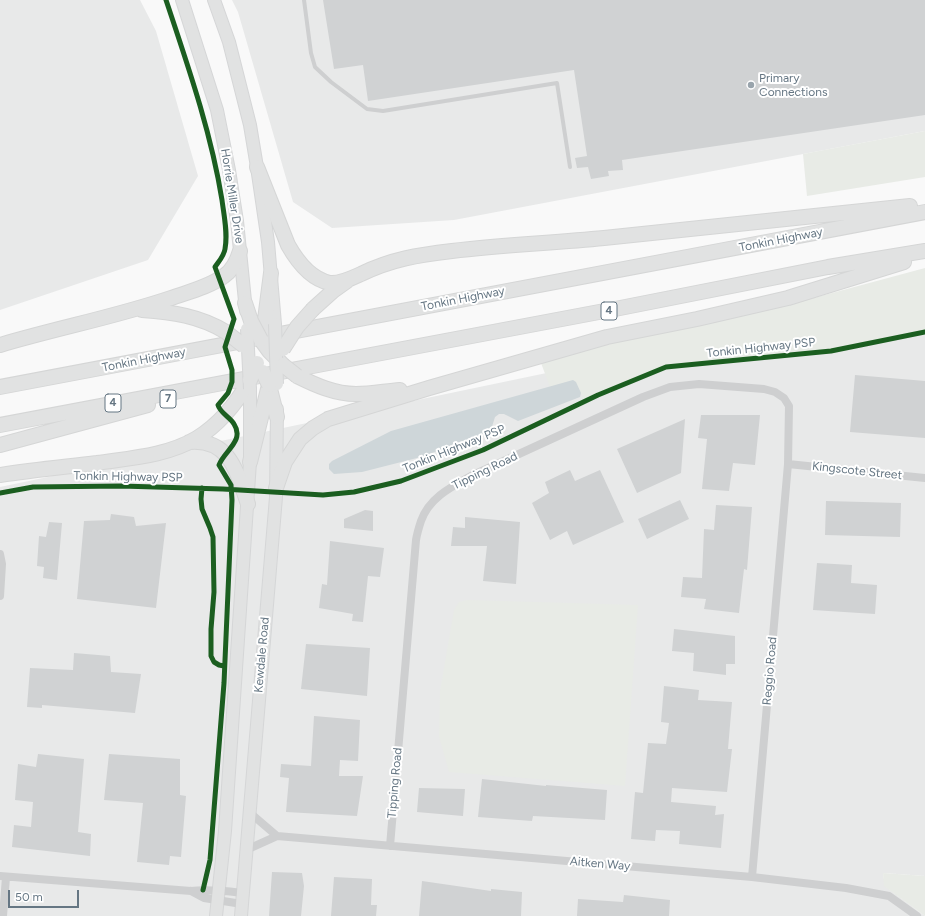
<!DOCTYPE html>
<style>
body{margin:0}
#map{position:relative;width:925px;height:916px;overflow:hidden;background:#f9f9f9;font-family:Figtree,sans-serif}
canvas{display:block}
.scale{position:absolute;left:8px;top:890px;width:71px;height:18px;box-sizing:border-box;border:2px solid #657683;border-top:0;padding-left:5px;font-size:12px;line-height:14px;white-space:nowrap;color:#657683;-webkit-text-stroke:3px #fff;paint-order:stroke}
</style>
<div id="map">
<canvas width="925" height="916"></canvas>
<div class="scale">50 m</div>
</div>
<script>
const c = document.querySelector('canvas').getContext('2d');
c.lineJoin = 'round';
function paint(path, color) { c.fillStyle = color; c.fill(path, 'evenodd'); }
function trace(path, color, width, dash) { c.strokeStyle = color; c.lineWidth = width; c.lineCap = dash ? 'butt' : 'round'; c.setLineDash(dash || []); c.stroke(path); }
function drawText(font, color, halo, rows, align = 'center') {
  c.font = font + ' Figtree,sans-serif'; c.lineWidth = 4; c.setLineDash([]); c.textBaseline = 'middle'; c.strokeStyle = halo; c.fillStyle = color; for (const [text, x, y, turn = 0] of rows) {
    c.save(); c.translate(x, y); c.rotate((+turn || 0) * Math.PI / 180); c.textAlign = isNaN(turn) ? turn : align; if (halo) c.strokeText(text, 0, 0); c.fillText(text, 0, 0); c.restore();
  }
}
paint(new Path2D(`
 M0,0H140L156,31L198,176L148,260L0,310Z
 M232,0H925V131L454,220L332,228L293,202L238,12Z
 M925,308V876L883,873L885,886L925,916H0V487L724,336Z`), '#e8e9e9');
paint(new Path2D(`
 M925,131V177L807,196L803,154Z
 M925,268V332L831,351L666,367L585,401L575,381L550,387L541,363L614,341L780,307Z
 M467,600L638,605L625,786L449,772L439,737L440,691L454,610L459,602Z
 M883,873L925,876V916L884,886Z`), '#e8ebe6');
paint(new Path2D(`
 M573,380L576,382L581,393L580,397L518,421L504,414H499L495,417L490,433L417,458L362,472L334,474L329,469V464L332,461L391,431Z`), '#ced6d9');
paint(new Path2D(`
 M323,0H925V115L622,160L623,170L608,171L609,176L591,179L588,167L577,168L575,158L587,156L574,70L368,101L363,65L334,69Z
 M855,375L925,381V438L850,432Z
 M701,415H760L755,465L733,463L729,491L702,489L707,439L698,438Z
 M685,419L681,473L637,493L617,449Z
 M570,470L575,481L600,470L624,522L573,545L567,531L550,540L532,503L549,493L545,482Z
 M680,500L689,519L647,539L638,519Z
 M826,501L901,503L900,537L825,535Z
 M716,505L752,507L747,570L744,569L739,613L704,609L706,599L681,597L683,577L702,578L704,529L714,530Z
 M365,510L373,511V531L344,528V519Z
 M111,514L134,517L136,526L166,523L156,608L77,599L84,521L110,520Z
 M465,517L520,522L516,584L483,581L487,546H451L453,527L465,528Z
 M49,522L62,523L57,580L43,578L44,567L37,566L39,536L46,537Z
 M330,541L384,548L380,577L368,576L363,622L352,621L353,614L319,608L322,584L327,585Z
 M817,563L852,565L851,583L877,585L875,614L813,610Z
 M674,629L735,636V664H726V675L693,671L694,653L672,651Z
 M306,644L370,648L367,696L301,689Z
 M74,653L110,656L111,672L141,674L135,713L42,705V708L27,707L30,668L73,670Z
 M664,686L699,690L698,700L732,702L728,749H732L727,792L672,788L671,802L716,806L715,815L724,814L721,848L679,844L680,831L656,830L655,841L631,839L635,792L643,793L648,743L666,744L669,723L661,722Z
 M314,716L360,720L358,761L340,760L339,776H363L357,816L286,812L289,778L280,777L281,764L311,766Z
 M38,754L84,759L78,832L91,834L90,856L12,847L14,825L31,827L33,802L15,800L18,764L36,767Z
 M109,754L180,759V795L186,796L181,857L170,856L169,865L137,862L143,803L104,800Z
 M482,779L546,786V785L607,790L605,820L533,816L532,821L478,817Z
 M419,788L465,789L463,816L417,812Z
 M272,872L302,873L304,886L301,916H269Z
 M334,877L372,879L371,905H377L376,916H331Z
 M422,881L491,891V889L522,892L521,916H419Z
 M624,895L670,900L669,916H577L578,899L623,902Z`), '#d0d2d3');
const primary = new Path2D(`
 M182,0L217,110L229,170L237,221L246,311
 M214,0L229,42L250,125L257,167L268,242L275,324
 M216,916L225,831L250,462V389
 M241,916L276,497L277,409`);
const highway = new Path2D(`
 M257,167L288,245C297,261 310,279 330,283C340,284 352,278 361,274C392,259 418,255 452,251C502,245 553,243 604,238C706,228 808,217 910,206
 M245,303L251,321
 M313,309L333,291L347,281
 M142,310C172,312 200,316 226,332
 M263,335L271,273
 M261,340L269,351L283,365
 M0,345C57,328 115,317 171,298C188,292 209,287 224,276C233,270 237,261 240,251
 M297,376C315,385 335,394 356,394C371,394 386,391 400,390
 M269,385L277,417
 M0,387L925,212
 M0,425L615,309L828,267L925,251
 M189,442C230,438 237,473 248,504
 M0,445L148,405
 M250,462L269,385
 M0,475C32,470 64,467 97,463C130,458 167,456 197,438C220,424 236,404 250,380
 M276,488L285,462L300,439L313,428L328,419L429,388L607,337L697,319L788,298L904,262`);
trace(primary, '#d5d6d7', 14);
trace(highway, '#d5d6d6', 16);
trace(new Path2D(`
 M304,0L311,53L315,67L331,82L367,109L383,111L557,83L570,167`), '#cecfd0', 4);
trace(new Path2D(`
 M788,464L925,478
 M0,554L2,564L0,596
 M249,812L277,836
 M390,846L416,540C417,534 419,527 421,521C429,498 451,487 471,476L643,397L670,387L699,384L764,389L775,392L784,398L789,406L788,464L752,877
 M246,850L277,836L752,877L846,888L889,896L917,916
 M0,876L191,891C209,889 225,891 243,893
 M191,891L204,898L242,904
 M3,916L6,877`), '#cecfd0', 8);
trace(primary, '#e1e2e2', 12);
trace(highway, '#e1e2e2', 14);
const primaryBridge = new Path2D(`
 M275,324L277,384
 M247,329L250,389`);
const highwayBridge = new Path2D(`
 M251,321L261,340
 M226,332L244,346
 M283,349L297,327L313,309
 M283,365L297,376
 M263,372L269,385
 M250,380L257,363`);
trace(primaryBridge, '#d5d6d7', 14, []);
trace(highwayBridge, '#d5d6d6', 16, []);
trace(primaryBridge, '#e1e2e2', 12);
trace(highwayBridge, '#e1e2e2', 14);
trace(new Path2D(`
 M166,0C188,66 211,132 222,200C224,216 228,233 225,249C224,256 219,261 215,267L234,319L225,347L232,370V382L228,393L218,405C220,413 230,417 234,424C245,441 224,451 219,465L231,485L232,500L224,683L210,860L203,890
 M202,488L201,499L202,509L210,528L213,537L214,592L211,629V656L214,662L219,665L224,666
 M0,493L33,487L121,486L223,489L323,495L354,492L401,481L483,450L598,395L666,367L831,351L925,332`), '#1b5e20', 5);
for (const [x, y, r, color] of [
 [751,85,4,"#99a4ac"]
]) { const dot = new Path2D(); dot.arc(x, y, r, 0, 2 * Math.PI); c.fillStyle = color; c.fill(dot); trace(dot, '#fff', 1.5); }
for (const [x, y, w] of [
 [609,311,16],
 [168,399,16],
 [113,403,16]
]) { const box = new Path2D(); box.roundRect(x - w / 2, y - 9, w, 18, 3); c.fillStyle = '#fff'; c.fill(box); trace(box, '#657683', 1); }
drawText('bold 11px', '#657683', null, [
 ["4",609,311],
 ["7",168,399],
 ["4",113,403]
]);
drawText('12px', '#657683', '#fff', [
 ["Primary",759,78],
 ["Connections",759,92]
], 'left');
drawText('12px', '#657683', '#fff', [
 ["Horrie Miller Drive",232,196,81],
 ["Tonkin Highway",781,240,-11],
 ["Tonkin Highway",463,299,-11],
 ["Tonkin Highway PSP",761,348,-6],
 ["Tonkin Highway",144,360,-11],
 ["Tonkin Highway PSP",454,449,-22],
 ["Tipping Road",485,471,-26],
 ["Kingscote Street",857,471,6],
 ["Tonkin Highway PSP",128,477,1],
 ["Kewdale Road",262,655,-85],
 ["Reggio Road",770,671,-85],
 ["Tipping Road",395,783,-85],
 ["Aitken Way",600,864,5]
]);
</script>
